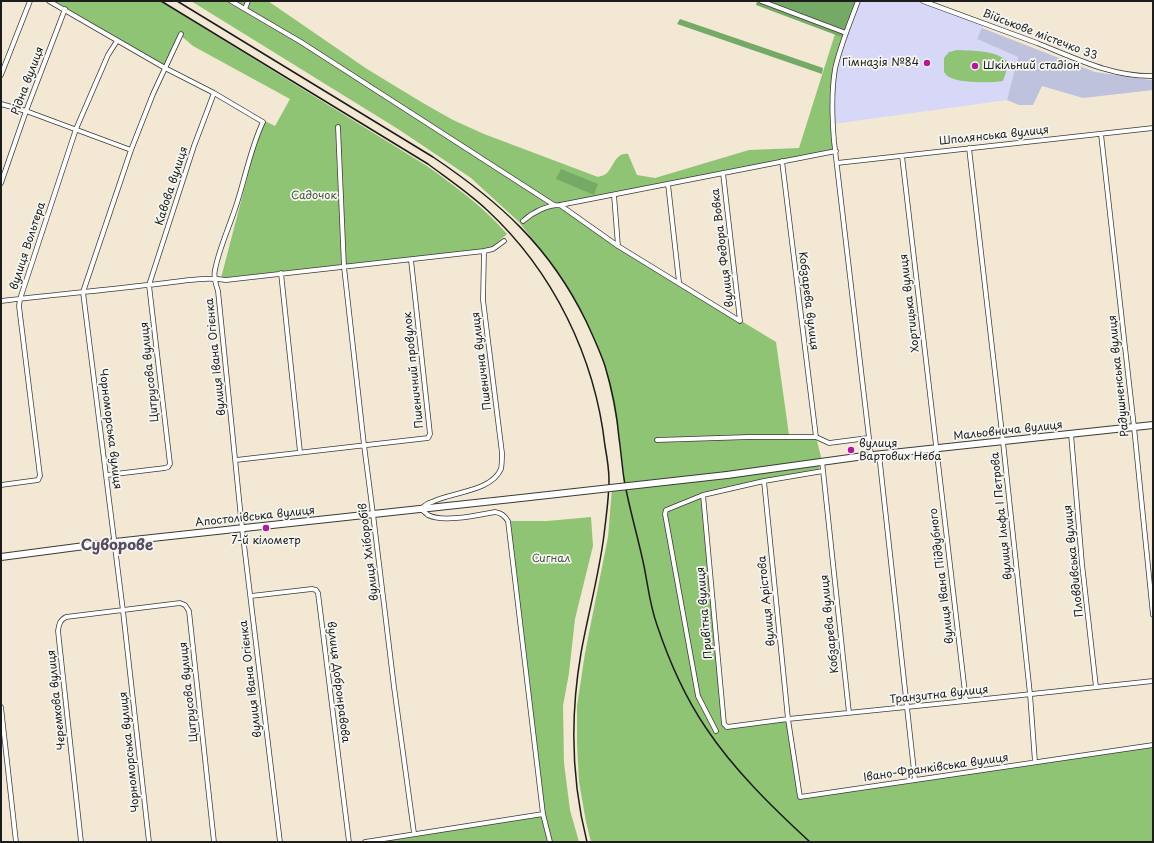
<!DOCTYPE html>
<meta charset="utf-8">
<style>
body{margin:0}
#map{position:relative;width:1154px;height:843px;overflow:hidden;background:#f2e8d3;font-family:"Playpen Sans",sans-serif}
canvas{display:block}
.frame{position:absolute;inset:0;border:2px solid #1c1c1c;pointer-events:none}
</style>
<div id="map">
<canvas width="1154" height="843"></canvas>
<div class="frame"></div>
</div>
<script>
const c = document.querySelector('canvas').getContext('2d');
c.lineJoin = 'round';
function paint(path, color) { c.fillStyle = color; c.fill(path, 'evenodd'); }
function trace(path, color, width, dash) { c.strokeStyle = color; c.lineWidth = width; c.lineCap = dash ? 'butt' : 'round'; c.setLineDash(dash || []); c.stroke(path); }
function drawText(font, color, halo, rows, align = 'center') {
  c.font = font + ' "Playpen Sans",sans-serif'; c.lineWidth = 3.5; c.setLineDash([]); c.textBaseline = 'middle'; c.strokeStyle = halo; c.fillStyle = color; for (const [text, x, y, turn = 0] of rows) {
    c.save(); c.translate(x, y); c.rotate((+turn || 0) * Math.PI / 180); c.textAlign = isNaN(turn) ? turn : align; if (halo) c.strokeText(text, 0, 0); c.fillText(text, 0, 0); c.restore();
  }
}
paint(new Path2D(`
 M858,1H923L985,23L977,39L1018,57L1007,100L833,124L835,69Z`), '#d7d7f8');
paint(new Path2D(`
 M982,28L1095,72L1150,80L1153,79V90L1083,98L1042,86L1033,105H1019L1007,100L1018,57L977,39Z`), '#bfc2dd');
paint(new Path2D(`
 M54,1H160L427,166C456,187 484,207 507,234L492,247L482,250L221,278L258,136L265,121L275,126L290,99L193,46L179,34L164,65Z
 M191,1H268L367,69L423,103L453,120L484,134L598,177C601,176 605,175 607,173C614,166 616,152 628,154L637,175L655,178L749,150L799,148L835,34L844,38L833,83L836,151L561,205L618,246L776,342L789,435L816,437L822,461L817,473L764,481L703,496L724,724L727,727L788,719L800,797L1153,745V842H591L586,822L579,782L577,744V706L585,653L608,537L612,488L625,486L619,436L612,398L605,366L594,338L577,304L560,275L519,222L471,178L398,129ZM554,202L559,205L539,210L521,221C530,210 540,206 554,202Z
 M957,50C973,51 995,50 1007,61L1006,72L1003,81C992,83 962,83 951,78C948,77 946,75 944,72V58L949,52Z
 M591,517L593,546L575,619L569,673L563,706L564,763L570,810L579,842H365L543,814L508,521H547Z`), '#90c475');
paint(new Path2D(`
 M757,1H858L844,38L756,5Z
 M680,19L823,68L822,74L677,24Z
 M561,169L598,184L594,195L556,179Z`), '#74aa66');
const street = new Path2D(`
 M49,1L165,68L214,93L263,122C250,149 245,180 235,209C228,230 219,249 215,270C213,278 216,284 218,291L242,528L280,842
 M231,1L301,42L554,205
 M761,1L846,33
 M858,1C850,23 840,46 835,69C831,93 832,117 834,141L871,455
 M923,1C961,15 999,29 1037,43C1075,58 1112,77 1153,76
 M245,9L248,1
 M1,75L30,1
 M1,104L26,111L131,150
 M338,127L344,267L364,445L373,514L394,687L414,833
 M1101,134L1134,427L1153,615
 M969,148L1003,442L1030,694L1035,762
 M902,156L966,701
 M782,161L816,437L829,443L868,438
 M837,163L1153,128
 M723,173L740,321
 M1,183L26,111L65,9
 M668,184L679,282
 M614,195L618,246
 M560,205L618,246L740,321
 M523,221C533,212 547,205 560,205L836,151
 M484,251L483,300L502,453C502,458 502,464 501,469C491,492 451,492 432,502C428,503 424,506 421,509C423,511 426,513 428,515C443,523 478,515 495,512C501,513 504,515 508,521L543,814L550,842
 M281,273L300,452
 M1,301C50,295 98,291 147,285C173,283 199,276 226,280L484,251L493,249L504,241
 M1071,434L1082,564L1096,687
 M657,440L749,437H816
 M879,454L915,780
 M236,460L428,438L430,434L411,260
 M822,461L849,713
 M107,475L165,468L168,467L170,464L149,285L194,146L214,93
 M764,481L788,719L800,797L1153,745
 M1,485L38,480L40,476L19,306L20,299L76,129L108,55L117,41
 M703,495L724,724L727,727L788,719L966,701L1153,681
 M251,596L312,589L316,590L318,593L349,842
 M1,707L16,842
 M716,731L698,696L665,514L666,510L703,495L764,481L823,471
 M81,842L58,631C59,624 60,620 66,617L180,603L185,605L189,611L214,842
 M149,842L123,611L83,292L131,150L153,94L181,34
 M365,842L543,814`);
const secondary = new Path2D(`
 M727,475L864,456L1153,425
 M1,557L115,542L512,499`);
trace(street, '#3c3b37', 5.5);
trace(secondary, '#3c3b37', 8);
trace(street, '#fff', 4);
trace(secondary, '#fff', 6);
trace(new Path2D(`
 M161,1L428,164C448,179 469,193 487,210C553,271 595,357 605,446C607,457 609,469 609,480C609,498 606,517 604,535C599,575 588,614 581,653C570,717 571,779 587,842
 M177,1L433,157C500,202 550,247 586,321C593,336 600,351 605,366C612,389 617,414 619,438C621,452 622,465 624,479C629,508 638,537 644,566C648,586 650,606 657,625C669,661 685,697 706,728C734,770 773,808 810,842`), '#1c1c1c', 1.5);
const secondaryBridge = new Path2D(`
 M512,499L727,475`);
trace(secondaryBridge, '#3c3b37', 8, []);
trace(secondaryBridge, '#fff', 6);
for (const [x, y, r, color] of [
 [927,63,4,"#b5179e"],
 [975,66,4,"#b5179e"],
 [851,450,4,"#b5179e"],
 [266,528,4,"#b5179e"]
]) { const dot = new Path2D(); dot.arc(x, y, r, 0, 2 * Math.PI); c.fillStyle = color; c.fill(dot); trace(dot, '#f6f6f2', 1.5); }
drawText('11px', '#1c1c1c', '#f6f6f2', [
 ["Військове містечко 33",1040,35,21],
 ["Рідна вулиця",28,81,-69],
 ["Шполянська вулиця",994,136,-6],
 ["Кавова вулиця",172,186,-72],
 ["вулиця Вольтера",28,246,-72],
 ["вулиця Федора Вовка",723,248,-97],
 ["Кобзарева вулиця",808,301,83],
 ["Хортицька вулиця",910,303,-97],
 ["вулиця Івана Огієнка",216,357,-96],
 ["Пшенична вулиця",482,361,-97],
 ["Пшеничний провулок",414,370,-96],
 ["Цитрусова вулиця",150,372,-96],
 ["Радушненська вулиця",1119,376,-96],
 ["Чорноморська вулиця",110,429,83],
 ["Мальовнича вулиця",1008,431,-6],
 ["вулиця Ільфа І Петрова",1002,516,-96],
 ["Апостолівська вулиця",255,517,-6],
 ["вулиця Хліборобів",369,552,-97],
 ["Пловдивська вулиця",1074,561,-96],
 ["вулиця Івана Піддубного",942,576,-97],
 ["вулиця Арістова",767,601,-96],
 ["Привітна вулиця",705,613,-95],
 ["Кобзарева вулиця",830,624,-96],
 ["вулиця Івана Огієнка",251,679,-97],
 ["вулиця Добронравова",338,682,83],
 ["Цитрусова вулиця",189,692,-96],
 ["Транзитна вулиця",939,695,-6],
 ["Черемхова вулиця",57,700,-96],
 ["Чорноморська вулиця",130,752,-96],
 ["Івано-Франківська вулиця",936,768,-8]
]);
drawText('11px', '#1c1c1c', '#f6f6f2', [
 ["Гімназія №84",919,63,"right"],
 ["Шкільний стадіон",983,66],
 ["вулиця",859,444],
 ["Вартових Неба",859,457],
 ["7-й кілометр",266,541,"center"]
], 'left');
drawText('11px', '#45573b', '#f6f6f2', [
 ["Садочок",314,196],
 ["Сигнал",551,559]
]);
drawText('bold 15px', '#584c61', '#f6f6f2', [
 ["Суворове",117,546]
]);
</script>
